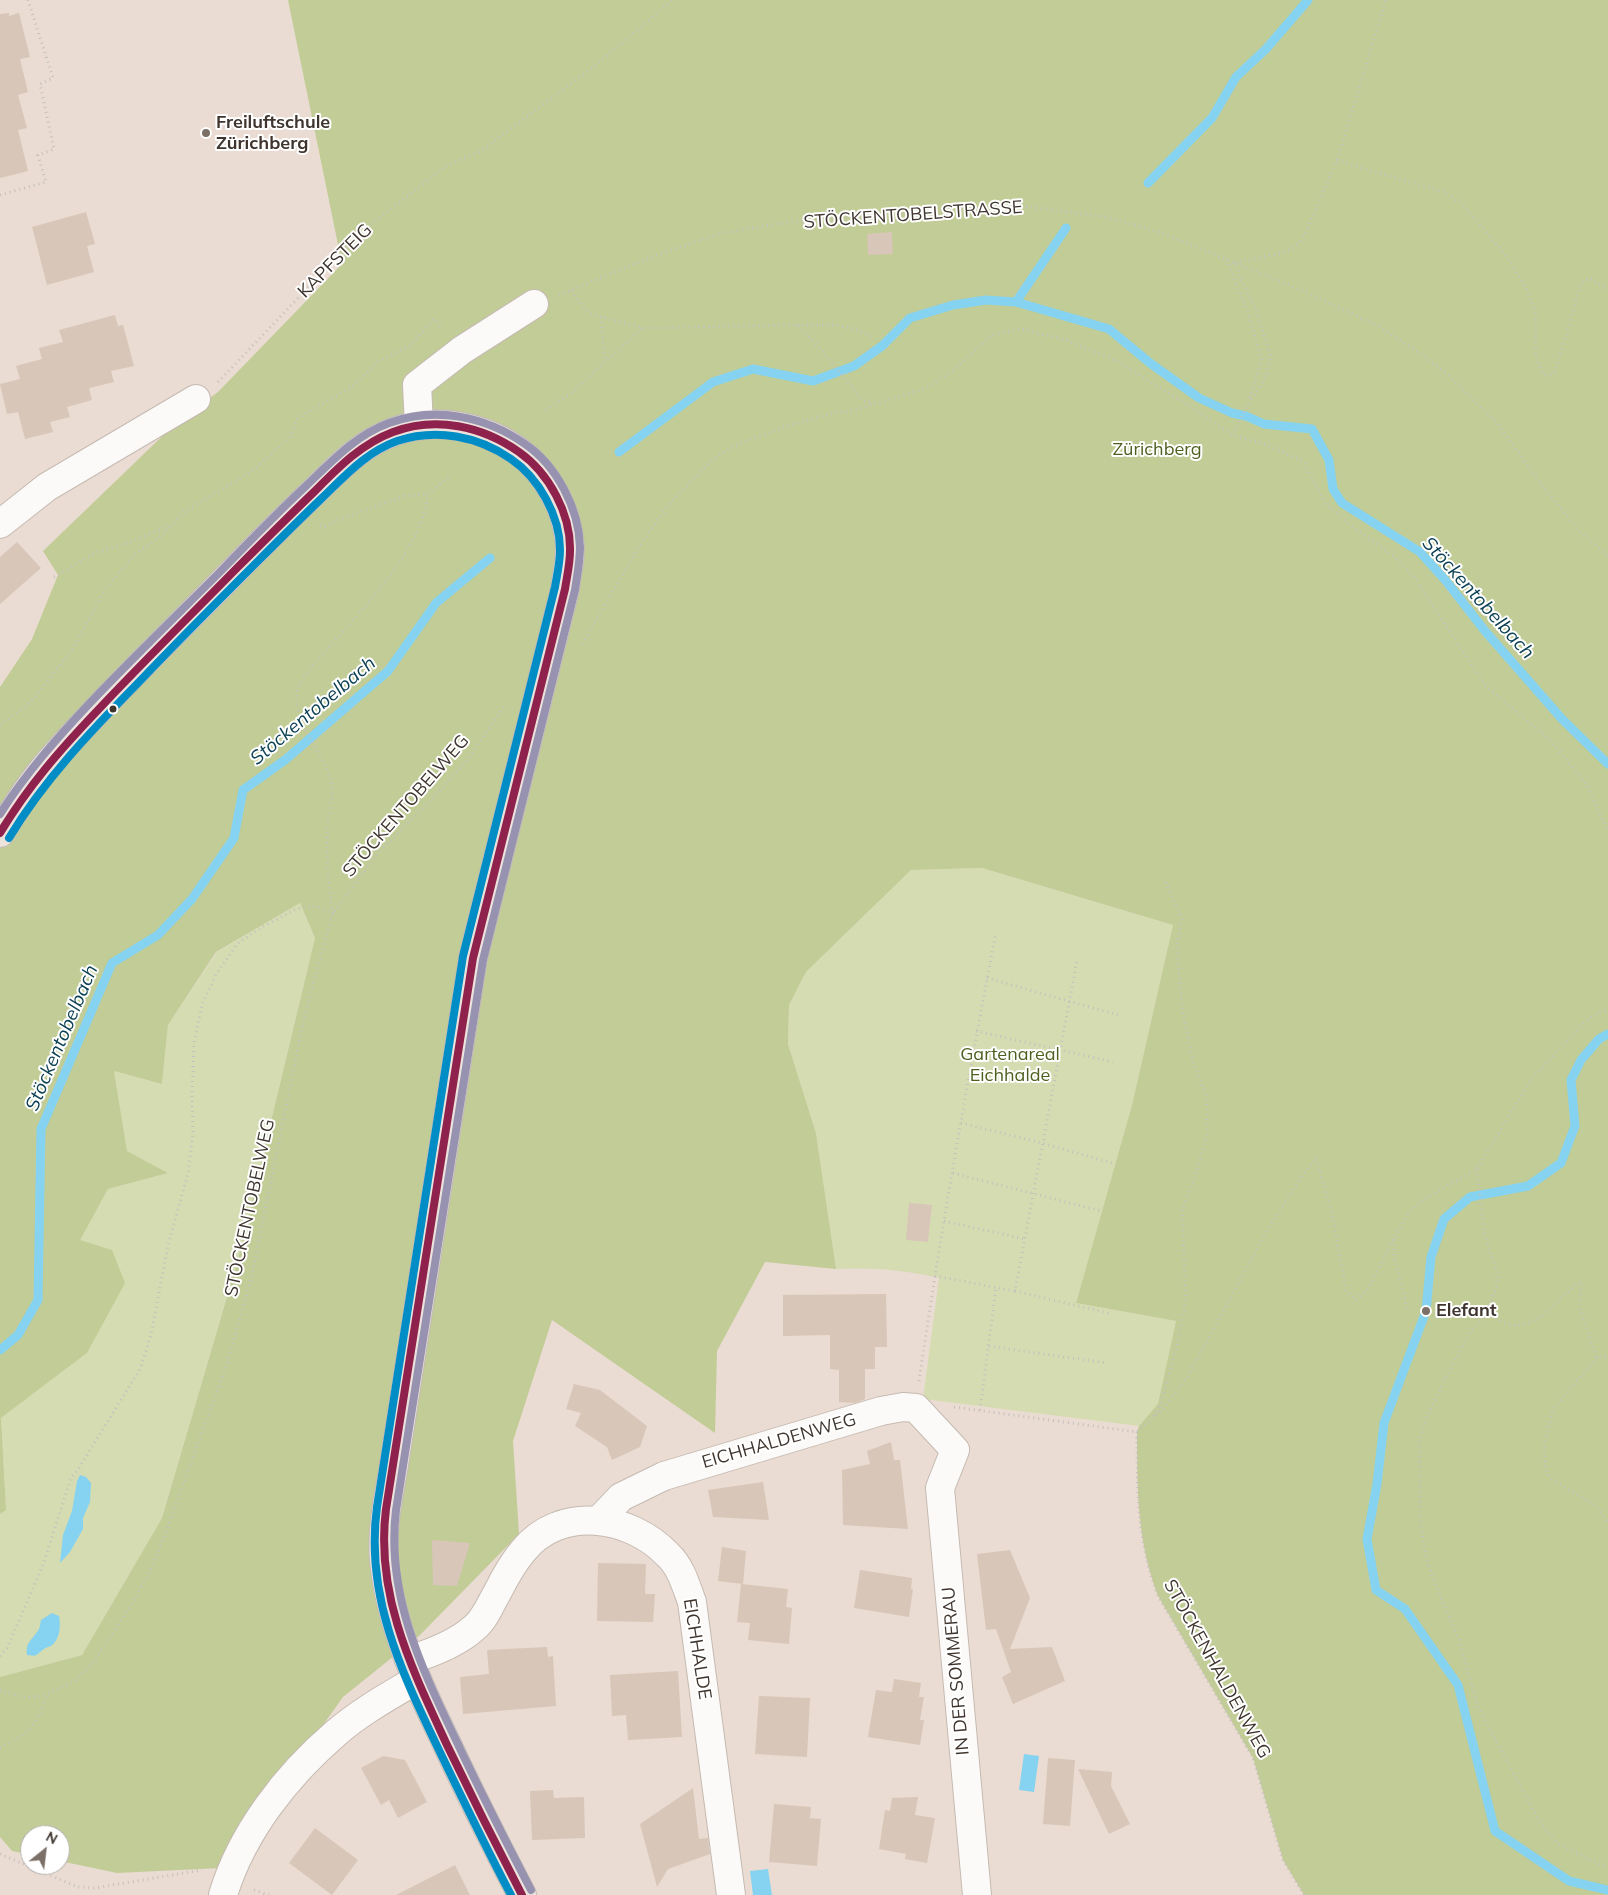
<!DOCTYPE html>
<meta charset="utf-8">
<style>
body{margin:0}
#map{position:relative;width:1608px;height:1895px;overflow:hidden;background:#eadcd2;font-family:Mulish,sans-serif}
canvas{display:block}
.north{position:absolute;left:20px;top:1825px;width:50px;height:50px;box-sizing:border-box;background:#fff;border:1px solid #b2aeab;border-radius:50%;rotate:29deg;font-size:14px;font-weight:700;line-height:20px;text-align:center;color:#3f352e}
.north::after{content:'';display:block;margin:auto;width:18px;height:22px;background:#7b6f67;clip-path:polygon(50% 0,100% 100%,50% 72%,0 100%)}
</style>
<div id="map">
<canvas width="1608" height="1895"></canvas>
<div class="north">N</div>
</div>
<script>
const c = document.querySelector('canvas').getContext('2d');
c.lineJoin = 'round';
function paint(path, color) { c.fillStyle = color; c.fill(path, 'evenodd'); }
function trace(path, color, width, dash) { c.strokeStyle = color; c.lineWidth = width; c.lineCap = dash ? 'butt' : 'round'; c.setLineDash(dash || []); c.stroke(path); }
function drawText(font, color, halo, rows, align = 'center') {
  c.font = font + ' Mulish,sans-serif'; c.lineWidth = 4; c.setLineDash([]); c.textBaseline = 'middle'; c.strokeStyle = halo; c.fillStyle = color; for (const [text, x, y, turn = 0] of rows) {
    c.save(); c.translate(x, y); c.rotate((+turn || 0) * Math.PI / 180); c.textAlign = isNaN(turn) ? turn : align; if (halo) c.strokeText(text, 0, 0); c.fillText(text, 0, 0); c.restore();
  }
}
paint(new Path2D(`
 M982,868L1173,925L1132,1105L1076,1303L1176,1321L1158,1405L1139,1426L923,1399L939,1278C908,1270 867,1267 836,1269L816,1133L788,1044L789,1005L806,972L911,870Z
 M300,903L315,938L237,1263L162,1518L82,1655L0,1677V1514L6,1510L1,1418L87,1353L79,1240L108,1189L168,1173L127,1151L114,1071L162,1084L168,1025L217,952Z`), '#d6dcb2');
paint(new Path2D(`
 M288,0H1608V1895H1304L1283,1860L1253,1758L1158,1596C1137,1541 1137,1490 1137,1432L1139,1426L1158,1404L1176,1321L1076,1303L1132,1105L1173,925L982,868L911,870L806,972L789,1005L788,1044L816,1133L836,1269L765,1262L717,1351L715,1433L552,1320L513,1441L519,1534L420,1635L343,1697L221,1868L117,1873L60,1861V1835H30V1855L12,1851L0,1837V1677L82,1655L162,1518L237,1263L315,938L300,903L216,952L168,1025L162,1084L114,1071L127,1151L168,1173L108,1189L80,1240L112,1250L125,1283L87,1353L1,1418L6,1510L0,1514V687L32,639L58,575L43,551L176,423L218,392L342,264Z`), '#c2cc96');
paint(new Path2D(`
 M80,1475L86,1477L91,1483L90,1502L83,1518V1529L70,1552L60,1563L63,1535L72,1511L77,1481Z
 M52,1613L59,1616C61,1625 60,1640 51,1646C49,1647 46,1647 44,1649C36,1654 39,1657 27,1655C25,1643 31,1641 37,1632C40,1629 40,1624 41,1620Z
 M1024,1754L1039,1756L1034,1792L1019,1790Z
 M768,1869L772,1895H753L750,1871Z`), '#85d3f0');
trace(new Path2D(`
 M1148,183L1212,118L1236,77L1266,49L1308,0
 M1016,302L1066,228
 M619,452L713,382L753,369L813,381L854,366L882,346L910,318L953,305L986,300L1016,302L1109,329L1150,363L1199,398L1232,413L1246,416L1264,424L1312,429L1329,460L1333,489L1342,503L1420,552L1446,581L1485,631L1562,719L1608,764
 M1608,1034L1599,1039L1581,1060L1571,1080L1575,1126L1561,1163L1528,1186L1470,1197L1444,1219L1431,1257L1426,1311L1384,1423L1377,1484L1367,1539L1376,1590L1405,1609L1458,1685L1495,1831L1569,1881L1608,1890
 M0,1350L18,1335L38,1300L41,1129L112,963L158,935L192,899L234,838L243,790L285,760L388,671L436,603L490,558`), '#85d3f0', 9);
paint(new Path2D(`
 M9,13V16L19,13L30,57L20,59L28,92L18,95L27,128L18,130L28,171L0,178V14Z
 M86,212L95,244L87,246L94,272L47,285L32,227Z
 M892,232L893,254L868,255L867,234Z
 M115,315L118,326L123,325L134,366L111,371L114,382L89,388L92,400L67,407L70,417L50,422L53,432L25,439L18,412L7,414L0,384L20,379L16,366L42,359L39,348L63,342L59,330Z
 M17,542L41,568L0,604V557Z
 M909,1203L932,1205L928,1242L906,1240Z
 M886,1294L887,1347H875V1369H865V1399L855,1403L839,1402V1370L830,1369V1335L783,1336V1295Z
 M574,1384L600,1390L647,1426L640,1447L612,1460L607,1447L575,1426L581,1413L566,1409Z
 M891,1442L894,1460H900L908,1529L843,1525L842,1470L870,1464L867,1451Z
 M763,1482L769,1520L713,1517L708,1490Z
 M432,1540L470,1543L457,1586L433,1585Z
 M722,1547L746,1551L743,1584L718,1581Z
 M1010,1550L1030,1598L1010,1649L1052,1647L1065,1681L1013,1704L1002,1677L1011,1672L996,1629L986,1630L977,1554Z
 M598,1563L646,1564L645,1594H655L653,1622L597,1621Z
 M860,1570L912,1578L911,1589H913L909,1617L854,1608Z
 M741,1584L788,1589L786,1607L792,1608L789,1644L748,1640L750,1623L737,1622Z
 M547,1647L548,1657L553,1656L556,1706L463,1714L460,1677L489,1674L487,1650Z
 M678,1671L682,1737L628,1740L626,1715L612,1716L610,1675Z
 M894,1679L921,1683L919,1697H924L920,1720H924L920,1745L868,1737L876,1690L892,1692Z
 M759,1696L810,1698L807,1757L755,1754Z
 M383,1756L405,1760L427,1802L398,1818L389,1800L381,1805L361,1768Z
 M1048,1758L1075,1760L1070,1826L1043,1824Z
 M1078,1769L1112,1772L1111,1786L1130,1824L1109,1834Z
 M693,1788L699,1839L708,1838L710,1854L668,1869L657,1887L640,1824Z
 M553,1790L554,1798L584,1797L585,1838L532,1840L530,1791Z
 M918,1797L915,1815L935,1818L927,1863L905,1859L906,1854L879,1849L885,1810L890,1811L892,1798Z
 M774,1804L811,1807L810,1818L821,1819L817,1866L769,1862Z
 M315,1828L358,1860L332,1895L289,1863Z
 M455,1865L470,1895H396Z`), '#d8c6b8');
const minor = new Path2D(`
 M419,425L417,385L462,350L534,304
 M0,524L47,487L196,399
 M600,1519L621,1497L664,1476L881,1411L903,1407L916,1408L955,1450L940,1488L977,1895
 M409,1660C432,1653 456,1644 474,1628C485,1619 490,1605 497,1593C504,1579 512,1564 523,1551C560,1505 630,1515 668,1555C681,1567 686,1586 692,1602L731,1895
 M223,1895C242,1832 287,1775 336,1733C360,1712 389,1696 416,1680`);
const major = new Path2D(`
 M0,833C12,813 24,794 38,776C59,749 84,725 107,700C151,654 197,609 242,563C266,539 290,514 315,491C339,467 361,444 393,432C436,416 486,426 522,454C547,474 565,506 569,538C572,555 567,572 565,589L473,958L395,1458C390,1491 381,1526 384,1560C390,1624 418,1685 446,1742C470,1794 496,1845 522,1895`);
trace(minor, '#c5bab2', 30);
trace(major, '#c3bbb6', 30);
trace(new Path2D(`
 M1337,161L1444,192L1463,205L1508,258L1526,289L1535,311L1536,353L1539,365L1545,375H1553L1555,372L1581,284L1589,278L1608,290
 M0,195L46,182L38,155L54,149L40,84L53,78L28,0
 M1227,260L1248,313L1262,360L1250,395V401
 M571,291L589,313L601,317L643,328L797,325L818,346L862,400L872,403
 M559,295L644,260L717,234L790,222L917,212L1022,206L1106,217L1159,232L1294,287L1378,326L1420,353L1449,376L1496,422L1541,484L1580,532L1608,556
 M601,317L605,361
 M797,325H835L855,329L872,337
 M218,382L361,232L446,166L479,152L598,63L673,0
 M546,410L576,389L642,328
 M1232,435L1250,401L1266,377L1271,356L1255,309L1234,263L1285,252L1295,247L1303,238L1337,161L1386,0
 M320,525L325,527L337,520L404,496L428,494
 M54,577L97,552L131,542L172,524
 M582,644L640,545L671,502L714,458L738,444L787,426L834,413L855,410L926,388L955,369L992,335L1021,329L1066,340L1117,361L1188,405L1232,435L1264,444L1303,461L1326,504L1356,529L1395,557L1414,577L1485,685L1550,740L1587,785L1600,815L1608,829
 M0,725L31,702L73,649L104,591L135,554L165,533L184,512L255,469L290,437L297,419L312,409L351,388L379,361L411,345L434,319L443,329
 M333,913C327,883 326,849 328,819C329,808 334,795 332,785C326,755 290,721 298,690C303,673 320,658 331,645C366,605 423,547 428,494L450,476
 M987,978L1118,1015
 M976,1031L1113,1062
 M961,1123L1042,1143L1115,1164
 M1316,1158L1332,1213L1346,1290L1356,1300L1369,1288L1395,1236L1410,1211L1423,1200L1477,1169L1532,1078L1584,1023L1599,1012L1608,1010
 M1477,1169L1484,1232L1499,1279L1487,1313L1471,1331L1446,1377L1426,1419L1419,1441L1421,1530L1429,1568L1459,1640L1478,1707L1539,1821L1558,1844L1608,1868
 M953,1173L1101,1211
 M944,1221L1025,1239
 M1394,1239V1256L1408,1312
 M935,1276L1015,1291L1077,961
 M1015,1291L1112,1314
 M1487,1313C1494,1316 1504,1324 1512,1325C1538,1330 1561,1294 1581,1281L1580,1310L1597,1358L1608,1357
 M989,1346L1106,1363
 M1597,1358L1553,1409L1544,1448L1546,1470L1551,1479L1598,1507L1608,1524
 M919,1381C941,1231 967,1081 996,933
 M954,1407L1137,1432
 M980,1410L996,1288
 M1154,1416L1160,1406L1176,1349L1186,1299L1182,1210L1196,1175L1207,1134V1097L1193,1062L1182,1008L1177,945L1182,918L1165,881
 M1137,1432C1137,1490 1137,1541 1158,1596L1253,1758L1283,1860L1304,1895
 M1137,1432L1164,1408L1188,1376L1268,1229L1299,1181L1316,1158
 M0,1656L7,1648L43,1565L71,1478L79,1468L140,1369L151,1335L168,1245L188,1173L193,1133L192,1095L194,1043L202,1004L217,973L238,943L262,927L296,909L316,906L333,913
 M0,1690L25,1698L36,1697L48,1694L76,1680L95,1660L125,1615L149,1573L166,1532L227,1364L252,1275L305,1014L333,913L376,855L433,798L466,762L506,704
 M0,1748C31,1732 35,1727 47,1695
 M0,1854L78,1887L95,1888L202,1870
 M254,1890L269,1895`), '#c4c0bc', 3, [1, 4]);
trace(minor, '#fcfaf8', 28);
trace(major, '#ede3dd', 28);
trace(new Path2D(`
 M0,833C29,785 60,750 98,710C143,662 190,616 236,569C262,543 288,517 315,491C338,468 361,444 393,432C436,416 482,426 519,452C549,473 571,514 570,551C570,564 567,576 565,589L473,958L386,1509C375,1595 412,1669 447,1745C471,1795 496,1845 522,1895`), '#8e224d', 8);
trace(new Path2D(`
 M9,838C44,780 90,732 138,683C177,642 217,602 257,562C278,541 300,519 322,498C344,477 366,452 397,441C436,428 478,436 511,459C539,478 560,516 560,550C560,563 557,575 555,587L463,956L377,1507C365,1594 400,1669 437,1746C461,1796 485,1846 511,1895`), '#008dc5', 8);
trace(new Path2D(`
 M0,814C26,773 57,738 90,703C132,659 175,617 218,574C247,544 276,514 307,485C332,461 356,435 389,423C435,406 485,416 525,444C557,466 579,509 580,547C580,562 577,576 575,590L483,960L396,1510C386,1593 420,1665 455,1738C479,1789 505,1840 531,1890`), '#9692af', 8);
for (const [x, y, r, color] of [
 [206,133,5,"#7b6f67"],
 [113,709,4.5,"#3f352e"],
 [1426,1311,5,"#7b6f67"]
]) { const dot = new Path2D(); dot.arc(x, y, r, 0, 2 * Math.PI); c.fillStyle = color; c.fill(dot); trace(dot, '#fff', 2); }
drawText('bold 18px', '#3f352e', '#fff', [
 ["Freiluftschule",216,123],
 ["Zürichberg",216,144],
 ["Elefant",1436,1311]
], 'left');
drawText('18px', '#3f352e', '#fff', [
 ["STÖCKENTOBELSTRASSE",913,215,-4],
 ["KAPFSTEIG",335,261,-45],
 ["STÖCKENTOBELWEG",406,806,-49],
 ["STÖCKENTOBELWEG",250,1208,-78],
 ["EICHHALDENWEG",779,1441,-16],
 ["EICHHALDE",697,1649,81],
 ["STÖCKENHALDENWEG",1217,1669,61],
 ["IN DER SOMMERAU",956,1671,-95]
]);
drawText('18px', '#4d6020', '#fff', [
 ["Zürichberg",1157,450],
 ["Gartenareal",1010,1055],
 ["Eichhalde",1010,1076]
]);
drawText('italic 19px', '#0d4154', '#fff', [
 ["Stöckentobelbach",1478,598,48],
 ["Stöckentobelbach",313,711,-40],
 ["Stöckentobelbach",62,1038,-67]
]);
</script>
